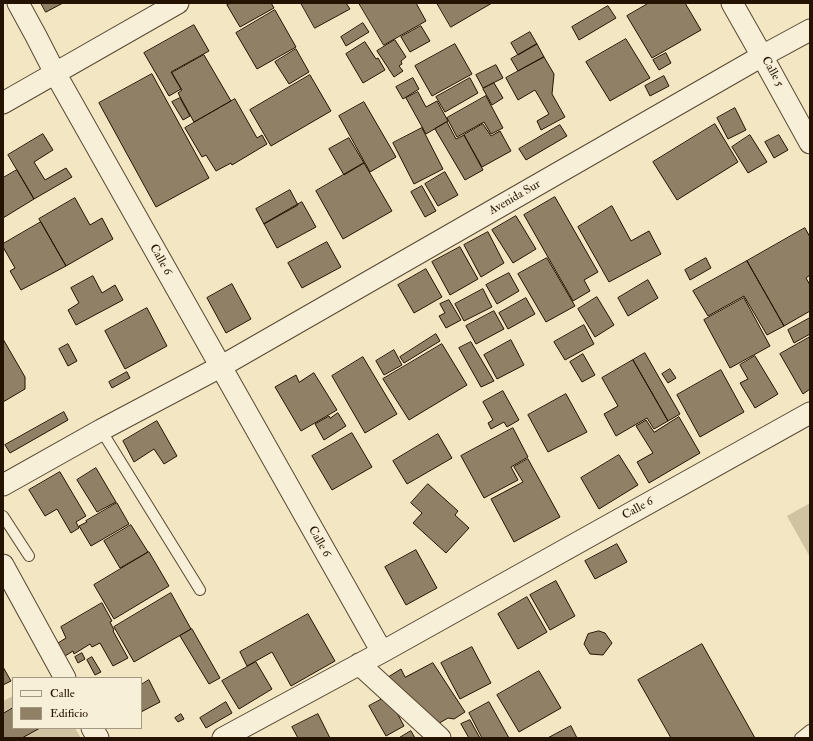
<!DOCTYPE html>
<style>
body{margin:0}
#map{position:relative;width:813px;height:741px;overflow:hidden;background:#f3e7c3;font-family:"IM FELL Double Pica",serif}
canvas{display:block}
.frame{position:absolute;inset:0;border:4px solid #251301;pointer-events:none}
.legend{position:absolute;left:12px;top:677px;width:130px;height:52px;box-sizing:border-box;background:#f7efd8;border:1px solid #a39782;margin:0;padding:5px 7px;list-style:none;font-size:12px;color:#251301}
.legend li{display:flex;align-items:center;gap:8px;height:20px}
.legend b{width:20px;border:1px solid #a39782}
</style>
<div id="map">
<canvas width="813" height="741"></canvas>
<div class="frame"></div>
<ul class="legend">
<li><b style="height:5px;background:#f7efd8"></b>Calle</li>
<li><b style="height:11px;background:#908166"></b>Edificio</li>
</ul>
</div>
<script>
const c = document.querySelector('canvas').getContext('2d');
c.lineJoin = 'round';
function paint(path, color) { c.fillStyle = color; c.fill(path, 'evenodd'); }
function trace(path, color, width, dash) { c.strokeStyle = color; c.lineWidth = width; c.lineCap = dash ? 'butt' : 'round'; c.setLineDash(dash || []); c.stroke(path); }
function drawText(font, color, halo, rows, align = 'center') {
  c.font = font + ' "IM FELL Double Pica",serif'; c.lineWidth = 3; c.setLineDash([]); c.textBaseline = 'middle'; c.strokeStyle = halo; c.fillStyle = color; for (const [text, x, y, turn = 0] of rows) {
    c.save(); c.translate(x, y); c.rotate((+turn || 0) * Math.PI / 180); c.textAlign = isNaN(turn) ? turn : align; if (halo) c.strokeText(text, 0, 0); c.fillText(text, 0, 0); c.restore();
  }
}
paint(new Path2D(`
 M810,503V557L787,516Z
 M13,696V728H75L81,738H3V701Z`), '#d0c3a2');
const building = new Path2D(`
 M41,3H63L46,12Z
 M231,3H271L274,8L240,27L227,5Z
 M301,3H346L350,9L315,28Z
 M359,3H416L426,21L384,45Z
 M437,3H492L451,27Z
 M649,3H685L701,30L652,58L627,16Z
 M608,6L616,18L579,40L572,27Z
 M275,10L296,47L257,69L236,33Z
 M363,23L369,32L346,46L341,37Z
 M194,25L209,51L171,72L181,89L169,96L144,53Z
 M421,26L430,41L410,52L401,37Z
 M530,32L537,44L518,55L511,43Z
 M626,39L650,78L610,101L586,62Z
 M395,40L406,57L401,61L402,64L399,66L403,71L394,77L377,51Z
 M365,42L376,59L378,58L385,70L363,83L346,54Z
 M455,44L472,74L432,96L415,66Z
 M537,44L544,57L518,71L511,59Z
 M296,49L309,72L289,84L275,62Z
 M666,53L671,63L659,70L653,60Z
 M204,55L231,101L194,122L178,93L182,90L172,73Z
 M544,57L554,74L552,94L565,117L541,130L537,121L549,114L535,90L518,100L506,78Z
 M496,65L503,78L483,88L476,75Z
 M152,74L209,178L156,207L99,103Z
 M310,75L331,111L271,146L250,110Z
 M664,76L669,86L650,96L645,86Z
 M413,78L419,89L403,99L396,87Z
 M470,78L478,93L445,112L436,97Z
 M494,83L503,98L492,105L483,89Z
 M418,92L426,107L437,101L448,121L426,134L406,98Z
 M486,96L503,128L491,134L484,122L457,137L447,118Z
 M180,98L190,116L183,120L172,102Z
 M235,99L257,138L262,135L267,144L232,165L231,163L216,171L206,155L202,157L185,128Z
 M364,102L396,157L370,172L339,116Z
 M735,108L746,130L728,139L717,118Z
 M447,122L456,139L464,135L483,170L465,180L435,129Z
 M483,124L491,136L500,131L511,151L482,167L464,135Z
 M715,124L738,162L677,200L653,162Z
 M560,125L567,136L526,160L519,149Z
 M422,128L443,169L414,184L393,143Z
 M43,134L53,150L34,162L45,180L66,168L72,177L34,199L8,155Z
 M750,135L767,162L748,173L732,147Z
 M779,135L788,150L774,158L765,142Z
 M349,138L364,163L344,175L329,149Z
 M364,163L392,211L343,239L316,191Z
 M17,170L34,199L3,218V178Z
 M445,172L458,195L438,206L425,184Z
 M422,186L436,211L425,217L411,192Z
 M290,190L298,205L264,224L256,209Z
 M555,197L598,272L584,280L590,291L573,301L524,215Z
 M75,198L90,225L102,218L113,239L66,266L39,219Z
 M302,202L316,227L277,248L264,224Z
 M612,206L631,241L649,231L661,254L609,282L578,227Z
 M516,216L536,249L513,263L492,230Z
 M41,222L66,266L21,290L10,271L15,268L3,247V244Z
 M805,228L810,237V275L806,278L810,285V311L784,326L747,261Z
 M488,232L504,263L481,277L464,245Z
 M327,242L341,267L302,288L288,263Z
 M460,247L478,279L450,295L432,262Z
 M547,258L575,306L546,322L518,274Z
 M706,258L711,268L690,280L685,270Z
 M747,261L784,326L767,335L744,296L708,316L693,291Z
 M426,269L442,297L414,313L398,285Z
 M509,273L519,291L497,304L486,285Z
 M93,276L102,293L115,285L123,300L76,325L68,310L79,303L71,288Z
 M648,280L658,298L628,316L618,298Z
 M232,284L251,319L226,333L207,298Z
 M483,289L492,307L464,321L455,304Z
 M597,297L614,325L595,337L578,309Z
 M526,298L535,314L508,329L499,313Z
 M744,298L770,346L730,368L704,320Z
 M449,300L461,320L446,328L439,316L445,313L440,304Z
 M147,308L167,346L125,369L105,331Z
 M494,311L504,329L476,344L466,326Z
 M810,318V334L794,343L788,330Z
 M584,325L594,344L565,360L554,342Z
 M436,334L440,341L404,363L400,357Z
 M810,337V389L803,394L780,354Z
 M3,339L25,377V389L3,402Z
 M511,340L524,365L497,379L484,355Z
 M471,342L494,381L481,387L459,348Z
 M68,344L77,361L68,366L59,349Z
 M442,344L467,385L409,420L383,379Z
 M394,350L402,365L384,375L376,361Z
 M645,353L680,414L668,421L633,360Z
 M583,354L595,375L582,382L570,362Z
 M755,356L778,394L755,408L740,383L748,379L740,365Z
 M363,357L397,414L365,433L332,376Z
 M633,360L668,421L654,429L647,418L616,436L604,414L618,406L602,378Z
 M670,369L676,378L668,383L662,374Z
 M721,370L744,412L700,437L677,395Z
 M127,372L130,378L112,388L109,382Z
 M314,373L337,410L301,431L275,387L296,375L299,382Z
 M503,391L519,420L507,427L504,422L491,429L488,423L493,420L483,402Z
 M566,394L587,432L548,452L528,415Z
 M64,412L68,420L10,453L5,445Z
 M338,413L346,426L324,440L315,424L329,416L330,418Z
 M679,417L700,453L649,483L637,462L653,453L636,426L646,420L654,432Z
 M157,421L177,456L164,464L154,449L134,462L123,441Z
 M513,428L528,457L511,467L518,480L484,498L461,456Z
 M352,433L372,467L332,490L312,456Z
 M438,434L452,458L407,484L393,461Z
 M619,455L638,485L599,509L581,478Z
 M528,459L560,517L514,542L491,499L523,482L514,467Z
 M96,468L116,502L97,512L77,480Z
 M60,472L86,516L76,522L79,528L71,533L57,509L45,516L29,490Z
 M428,484L458,511L455,515L469,528L446,553L413,523L422,513L411,503Z
 M117,503L129,524L91,546L79,526L87,522L86,521Z
 M131,525L148,552L120,568L104,541Z
 M617,544L627,562L595,579L585,561Z
 M416,550L437,588L406,605L385,567Z
 M149,552L169,586L114,619L94,585Z
 M556,581L575,616L550,630L530,595Z
 M171,593L191,629L134,662L114,627Z
 M527,597L547,632L518,649L498,614Z
 M102,603L112,621L110,622L114,630L113,631L128,658L113,666L100,643L92,647L90,644L74,654L73,651L65,656L58,643L66,638L61,627Z
 M308,614L335,661L291,686L272,652L247,666L240,652Z
 M192,629L220,678L209,684L180,636Z
 M599,631L605,633L612,643L603,655L590,654L584,644L588,634Z
 M702,644L755,738H671L638,680Z
 M472,647L491,683L460,699L441,663Z
 M82,653L85,659L78,663L75,657Z
 M92,657L101,672L95,675L87,660Z
 M256,662L272,689L239,709L222,681Z
 M433,663L465,712L454,719L448,718L436,725L385,679L401,669L405,677Z
 M3,667L11,681L3,685Z
 M539,671L561,708L519,732L497,695Z
 M149,680L160,702L141,712V685Z
 M388,696L404,726L386,736L369,706Z
 M226,702L232,713L206,728L200,718Z
 M489,702L509,738H482L469,713Z
 M13,708V728H40L22,738H3V714Z
 M181,714L184,719L178,722L175,718Z
 M318,714L330,738H298L292,727Z
 M470,720L480,738H469L461,724Z
 M571,726L577,738H548Z
 M411,731L415,738H399Z`);
paint(building, '#908166');
trace(building, '#251301', 1);
const service = new Path2D(`
 M101,430L200,590
 M3,516L29,556
 M800,738L810,730`);
const minor = new Path2D(`
 M18,3L36,36L55,73L382,652L810,413
 M732,3L762,56L810,143
 M3,103L178,3
 M3,485L101,430L220,367L762,56L810,30
 M3,565L65,678
 M359,664L440,738
 M92,728L98,738
 M223,738L382,652`);
trace(service, '#584832', 12);
trace(minor, '#584832', 23);
trace(service, '#f7efd8', 10);
trace(minor, '#f7efd8', 21);
drawText('12px', '#251301', '#f7efd8', [
 ["Calle 5",772,72,61],
 ["Avenida Sur",515,198,-30],
 ["Calle 6",160,260,61],
 ["Calle 6",638,509,-29],
 ["Calle 6",319,542,60]
]);
</script>
